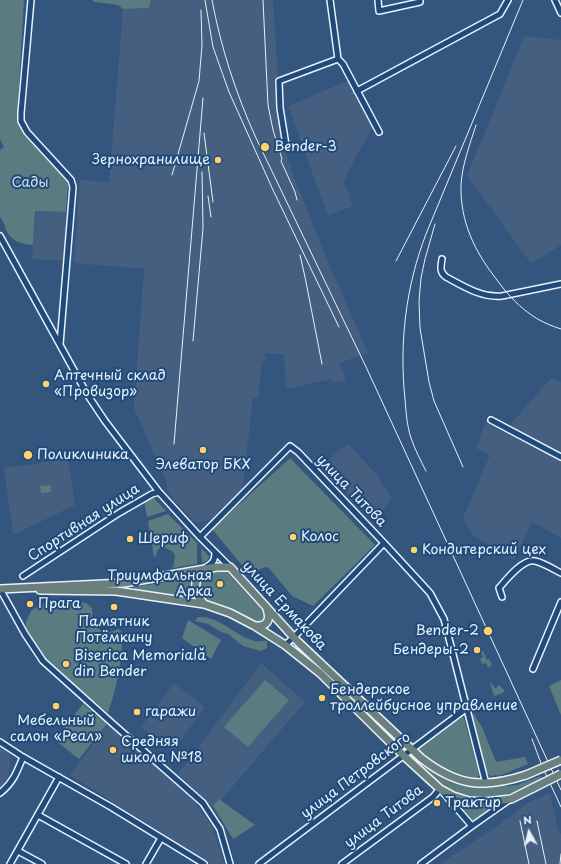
<!DOCTYPE html>
<meta charset="utf-8">
<style>
body{margin:0}
#map{position:relative;width:561px;height:864px;overflow:hidden;background:#34557d;font-family:"Playpen Sans",sans-serif}
canvas{display:block}
.north{position:absolute;left:509px;top:812px;width:40px;height:40px;-webkit-text-stroke:3px #1f4a7a;paint-order:stroke;rotate:352deg;font-size:11px;font-weight:700;line-height:16px;text-align:center;color:#e8f1f8}
.north::after{content:'';display:block;margin:auto;width:14px;height:18px;background:#e8f1f8;clip-path:polygon(50% 0,100% 100%,50% 72%,0 100%)}
</style>
<div id="map">
<canvas width="561" height="864"></canvas>
<div class="north">N</div>
</div>
<script>
const c = document.querySelector('canvas').getContext('2d');
c.lineJoin = 'round';
function paint(path, color) { c.fillStyle = color; c.fill(path, 'evenodd'); }
function trace(path, color, width, dash) { c.strokeStyle = color; c.lineWidth = width; c.lineCap = dash ? 'butt' : 'round'; c.setLineDash(dash || []); c.stroke(path); }
function drawText(font, color, halo, rows, align = 'center') {
  c.font = font + ' "Playpen Sans",sans-serif'; c.lineWidth = 4; c.setLineDash([]); c.textBaseline = 'middle'; c.strokeStyle = halo; c.fillStyle = color; for (const [text, x, y, turn = 0] of rows) {
    c.save(); c.translate(x, y); c.rotate((+turn || 0) * Math.PI / 180); c.textAlign = isNaN(turn) ? turn : align; if (halo) c.strokeText(text, 0, 0); c.fillText(text, 0, 0); c.restore();
  }
}
paint(new Path2D(`
 M151,0H273L278,77L274,84L276,110L282,139L292,172L326,257L368,353L339,363L346,380L332,383V379L286,389L284,354L263,353V356H265V361H262L258,397L253,399L242,490L212,519L197,523L179,506L167,491L166,481L134,408L144,269L74,263L80,179L109,183L123,9L149,8Z
 M524,36L561,40V245L534,262H530L467,176Z
 M350,80L373,127L354,160L344,182L350,195L352,206L328,216L288,106Z
 M36,211L66,212L64,261L32,259Z
 M551,378L561,382V453L508,427Z
 M485,423L561,459V538L532,522L514,560L473,535L463,518L490,455L476,448Z
 M349,445L377,475L392,499L379,515L373,510L368,515L322,467L340,449Z
 M68,459L75,505L13,535L4,468Z
 M261,663L305,702L214,808L178,774Z
 M174,683L205,707L173,751L141,727Z
 M108,724L174,782L193,800L212,826L224,864H211L70,775Z
 M0,746L11,754L8,780L0,787Z
 M550,793L558,830L561,834V864H440L503,822V820L506,818L507,819L527,803Z`), '#455f81');
paint(new Path2D(`
 M0,0H24L17,120L24,135L66,177L68,185L66,212L36,211L35,213L33,245C17,243 14,242 5,229L6,228L1,218H0V150L4,147L0,139Z
 M92,0H151L149,8L123,9L118,5L112,4L94,2Z
 M290,458L375,545L313,606L292,596L268,567L262,568L250,575L212,529Z
 M51,485V492L41,493L40,486Z
 M153,497L166,511L147,517L144,501Z
 M168,514L197,543V564L173,568L175,555L173,552L166,548L158,549L156,556L154,557L148,521Z
 M201,548L209,556L208,560L202,563Z
 M223,571L227,572L265,613V618L258,623L238,613L203,601C199,593 197,579 207,574C211,572 218,572 223,571Z
 M195,577L193,589L194,599L132,590L135,587Z
 M46,601L86,603L92,608L93,624C99,631 109,635 118,629L122,632C123,660 117,686 108,713L45,660L26,631V622L31,611Z
 M198,617C219,616 233,634 252,640C259,643 261,640 267,641V648L261,651L243,646L228,634L221,632L208,624L195,621Z
 M188,620L221,640L211,659L182,638Z
 M483,651L487,660L489,659L492,665L488,668L486,663L482,664L480,659L483,657L481,652Z
 M265,680L289,700L248,747L224,727Z
 M561,680V715L549,686Z
 M490,683H491L495,688H496L499,685L503,689L505,690L503,693L494,696Z
 M83,704L107,724L79,759L55,740Z
 M474,714L482,727L496,762L525,757L528,764L501,775L490,776L486,772L471,715Z
 M460,716L464,718L478,770L479,774L478,777L475,778C449,772 438,766 417,749Z
 M414,758L439,776L452,783L469,787L486,788L517,785L541,776L543,781C529,786 510,795 496,797C477,800 456,797 440,784C431,777 423,767 414,758Z
 M219,799L255,825L233,839L213,806Z
 M454,802L479,807L491,808L476,820H471L453,804Z`), '#5a7b80');
const minor = new Path2D(`
 M31,0L21,113V121L27,132L71,180L73,187L60,344
 M330,0L338,59L343,64L379,132
 M378,0L379,11L420,2V0
 M555,0L561,13
 M357,91L500,14L508,0
 M286,145L280,108L279,81L338,59
 M0,236L87,394L105,421L159,492L200,537L230,567
 M442,259C441,266 439,272 446,277C463,286 481,298 502,296L561,284
 M491,420L561,457
 M200,537L290,446L298,452L384,543L294,637L285,645
 M384,543L430,593L444,619L486,784
 M205,568C213,563 215,561 215,552
 M23,576L119,513L152,494L159,492
 M0,589L25,634L43,661L112,723L203,803L220,829L230,864
 M502,597L499,588C506,580 523,558 535,561C544,563 553,569 561,573
 M533,669L561,602
 M0,742L23,757L111,807L204,864
 M0,793C13,783 17,772 23,757
 M38,815L126,864
 M18,851L42,864
 M10,864L59,777
 M146,864L161,838
 M259,864L467,708
 M342,864L433,797L440,789L472,826
 M421,864L472,826L509,800`);
const major = new Path2D(`
 M201,570C193,583 194,593 204,604
 M0,589L124,583L217,567H230L298,642L421,758C457,786 483,789 526,775
 M40,590L116,591L204,604L230,613L255,626L285,645L320,673L403,755L440,789L453,796L469,801L485,802L511,799L533,788
 M255,626C267,627 271,620 267,609`);
trace(minor, '#e8f1f8', 8);
trace(major, '#e8f1f8', 10);
trace(minor, '#1f4a7a', 5);
trace(major, '#6b7f7c', 7);
trace(new Path2D(`
 M205,0L213,47L229,92L273,190L339,327
 M212,0C221,48 236,94 256,138L367,369L561,790
 M263,0L268,105L273,130L282,159L281,161L295,192L297,200
 M476,125C470,144 462,165 461,185C460,222 475,252 497,280C508,295 520,308 536,318C544,323 552,326 561,329
 M204,133L213,202
 M172,175L199,81L202,45L201,10
 M208,196L211,217
 M435,224L425,259L421,278L419,301L420,328L429,382L434,401L463,467
 M300,255L305,277L322,364
 M396,261L456,146
 M193,341L203,228L202,172
 M174,444L203,98
 M426,471C421,461 415,450 411,438C407,426 406,412 405,399C399,343 406,286 426,234L523,0
 M532,739L542,766L561,807
 M520,821L529,864
 M537,821L546,864
 M560,864L561,854`), '#e8f1f8', 1);
const majorBridge = new Path2D(`
 M526,775L561,760
 M533,788L561,774`);
trace(majorBridge, '#e8f1f8', 10, []);
trace(majorBridge, '#6b7f7c', 7);
for (const [x, y, r, color] of [
 [265,147,5,"#ffd166"],
 [218,160,4,"#ffd166"],
 [46,384,4,"#ffd166"],
 [203,450,4,"#ffd166"],
 [28,455,5,"#ffd166"],
 [293,537,4,"#ffd166"],
 [130,539,4,"#ffd166"],
 [414,550,4,"#ffd166"],
 [220,584,4,"#ffd166"],
 [30,604,4,"#ffd166"],
 [114,607,4,"#ffd166"],
 [488,631,5,"#ffd166"],
 [477,650,4,"#ffd166"],
 [66,664,4,"#ffd166"],
 [322,698,4,"#ffd166"],
 [56,706,4,"#ffd166"],
 [137,712,4,"#ffd166"],
 [113,750,4,"#ffd166"],
 [437,803,4,"#ffd166"]
]) { const dot = new Path2D(); dot.arc(x, y, r, 0, 2 * Math.PI); c.fillStyle = color; c.fill(dot); trace(dot, '#1f4a7a', 1.5); }
drawText('14px', '#e8f1f8', '#1f4a7a', [
 ["Bender-3",274,147],
 ["Зернохранилище",210,160,"right"],
 ["Аптечный склад",54,376],
 ["«Провизор»",54,392],
 ["Поликлиника",37,455],
 ["Элеватор БКХ",203,465,"center"],
 ["Колос",301,537],
 ["Шериф",138,539],
 ["Кондитерский цех",422,550],
 ["Триумфальная",212,576,"right"],
 ["Арка",212,592,"right"],
 ["Прага",38,604],
 ["Памятник",114,622,"center"],
 ["Потёмкину",114,638,"center"],
 ["Bender-2",479,631,"right"],
 ["Бендеры-2",469,650,"right"],
 ["Biserica Memorială",74,656],
 ["din Bender",74,672],
 ["Бендерское",330,690],
 ["троллейбусное управление",330,706],
 ["гаражи",145,712],
 ["Мебельный",56,721,"center"],
 ["салон «Реал»",56,737,"center"],
 ["Средняя",121,742],
 ["школа №18",121,758],
 ["Трактир",445,803]
], 'left');
drawText('14px', '#d3dfe6', '#1f4a7a', [
 ["Сады",30,183]
]);
drawText('14px', '#e8f1f8', '#1f4a7a', [
 ["улица Титова",351,491,46],
 ["Спортивная улица",84,523,-33],
 ["улица Ермакова",284,606,47],
 ["улица Петровского",356,776,-37],
 ["улица Титова",384,817,-37]
]);
</script>
